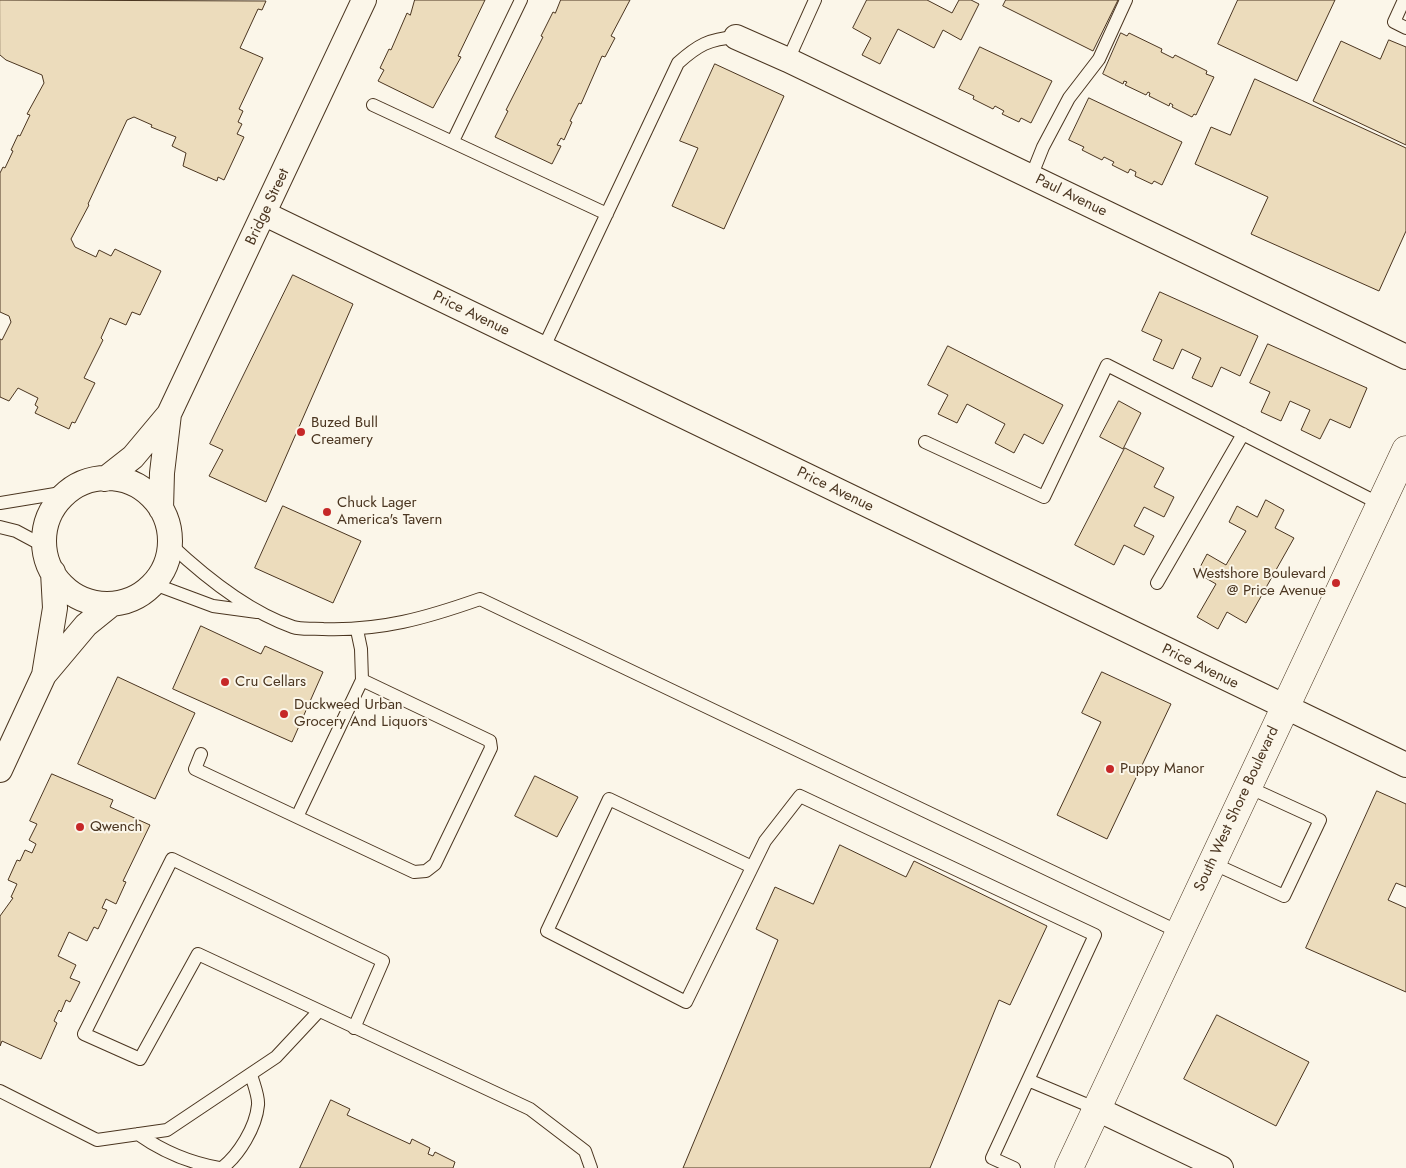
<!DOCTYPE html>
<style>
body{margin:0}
canvas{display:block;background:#fbf6e9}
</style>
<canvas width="1406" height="1168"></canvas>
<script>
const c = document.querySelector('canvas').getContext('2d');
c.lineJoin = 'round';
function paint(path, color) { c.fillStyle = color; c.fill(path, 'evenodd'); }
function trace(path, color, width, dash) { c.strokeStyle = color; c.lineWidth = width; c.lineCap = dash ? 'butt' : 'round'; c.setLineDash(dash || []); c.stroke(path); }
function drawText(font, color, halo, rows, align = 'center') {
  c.font = font + ' Jost,sans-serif'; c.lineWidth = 4; c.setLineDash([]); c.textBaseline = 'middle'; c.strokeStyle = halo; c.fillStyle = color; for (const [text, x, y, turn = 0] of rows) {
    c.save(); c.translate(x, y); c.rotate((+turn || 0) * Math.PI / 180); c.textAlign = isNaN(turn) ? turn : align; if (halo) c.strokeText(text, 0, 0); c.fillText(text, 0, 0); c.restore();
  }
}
const building = new Path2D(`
 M0,0L266,1L262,10L258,9L240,48L263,58L239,109L243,111L238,122L242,124L237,134L244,137L224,180L218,177L217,181L183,166L186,153L172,146L176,137L151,127L152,125L134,117L127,120L88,204L89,205L71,239L75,247L96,257L99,250L111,256L115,249L161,271L140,315L132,312L126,325L110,318L101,338L103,340L84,378L95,383L75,423L72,422L69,429L35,413L38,407L35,405L38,398L18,388L9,401L0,397V339L2,340L11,322L9,316L0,312V173L3,167L5,168L13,151L11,150L18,135L20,136L30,115L27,114L44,83L42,75L6,60L0,55Z
 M415,0H485L458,56L461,57L433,108L378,81L384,70L380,68L389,49L391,50L407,13L410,15Z
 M561,0H630L611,36L615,38L605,57L602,56L581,104L579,103L570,121L572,122L564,140L561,138L557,145L561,146L552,164L495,137L508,111L506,110L543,37L541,36L553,12L555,13Z
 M867,0H927L952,13L959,0H971L979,4L961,40L943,30L934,48L898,29L880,64L862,55L871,38L853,28Z
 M1006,0H1118L1093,51L1003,6Z
 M1238,0H1335L1297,81L1218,44Z
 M1121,33L1127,36L1129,33L1162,49L1161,52L1173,58L1175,55L1207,71L1206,74L1214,77L1196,115L1194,114L1192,117L1172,107L1173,105L1170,103L1169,106L1149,96L1150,93L1148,92L1146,95L1125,85L1127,82L1124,81L1123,84L1103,74Z
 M1389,40L1406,47V145L1313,101L1341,41L1380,59Z
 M980,47L1052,81L1031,123L1021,118L1019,122L1002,114L1004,111L995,106L993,109L973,99L974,96L959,89Z
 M715,64L784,96L724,229L672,206L698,148L680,141Z
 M1255,79L1406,148V231L1379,291L1251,234L1268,197L1195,164L1211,127L1230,135Z
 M1089,98L1182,142L1162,185L1154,181L1152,184L1135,176L1136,172L1130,169L1128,173L1112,165L1114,162L1104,157L1102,160L1082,150L1084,147L1069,140Z
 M293,275L353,304L266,502L209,476L223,450L210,444Z
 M1160,292L1258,336L1240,376L1221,367L1212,387L1192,378L1201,358L1182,349L1173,369L1153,360L1162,340L1142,331Z
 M1268,344L1367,388L1350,428L1330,419L1320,439L1301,430L1310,410L1290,401L1281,421L1261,412L1270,392L1250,383Z
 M948,346L1063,405L1043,444L1024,434L1014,453L995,443L1005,424L967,404L957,423L938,414L948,395L928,385Z
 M1119,401L1141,413L1123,449L1100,437Z
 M1125,448L1164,468L1154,487L1174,497L1164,517L1144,507L1134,526L1154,536L1144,555L1124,545L1114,565L1075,545Z
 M1266,500L1284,510L1275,528L1294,538L1246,623L1227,612L1218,629L1197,617L1216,584L1197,573L1207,554L1226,565L1246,531L1229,522L1237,506L1257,517Z
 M283,506L361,541L333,603L255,568Z
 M201,626L261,654L265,646L323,672L292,742L173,689Z
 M1102,672L1171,704L1107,839L1057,815L1101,722L1082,713Z
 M118,677L195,713L155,799L78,764Z
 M52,774L113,800L110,807L150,825L123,881L126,882L116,904L106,899L102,908L107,910L98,929L94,927L87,941L69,932L58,956L76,965L70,978L80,982L70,1002L66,1000L61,1012L59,1010L54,1021L57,1023L41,1059L2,1041L0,1046V916L13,898L11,897L17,884L8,880L17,860L20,861L25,850L32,853L36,844L29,840L37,824L30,821Z
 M535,776L578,797L557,837L515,816Z
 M1377,791L1406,804V887L1396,883L1388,900L1406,908V992L1306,948Z
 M840,845L906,877L914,861L1047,926L1010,1005L999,1000L930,1168H683L778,940L756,929L775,887L813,904Z
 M1217,1015L1309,1062L1276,1126L1184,1079Z
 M331,1100L350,1109L347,1115L410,1144L412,1139L430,1148L428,1154L433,1156L435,1152L455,1162L453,1168H300Z`);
paint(building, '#ecdcbc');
trace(building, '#4a3520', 1);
const service = new Path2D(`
 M1404,0L1394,22L1406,28
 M788,60L815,0
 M373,105L607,214
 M453,141L521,0
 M1031,177L1043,147L1069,98L1099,59L1126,0
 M543,349L678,63C698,45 709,39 736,37
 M925,442L1044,497L1107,365L1380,504
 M0,503L67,492
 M0,527L16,531L44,546
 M170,544C204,576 249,612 293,627C302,630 314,628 323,629C381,631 426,618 480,599L1179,932
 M1157,583L1243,434
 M154,584L213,606L257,612
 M201,754L195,769L414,872L426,871L435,864L491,748L490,741L362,680
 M297,817L362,680L361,649L357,630
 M1212,863L1284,896L1320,820L1248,787
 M752,867L609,799L547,931L686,1002L765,841L800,796L1095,935L992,1158L1014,1168
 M354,1028L383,961L172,859L84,1034L140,1059L198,954L530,1109L585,1151L591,1168
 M1028,1080L1097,1109
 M0,1091L97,1140L167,1130L276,1057L319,1011
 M138,1134C162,1151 191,1163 219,1168
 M222,1168C239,1155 256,1127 258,1105C259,1096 253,1083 251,1074`);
const minor = new Path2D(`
 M736,37L788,60L1406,357
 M265,214L1406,765
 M44 541a63 63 0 1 1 126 0a63 63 0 1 1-126 0Z
 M105,479L133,457L169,414L364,0
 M161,509L162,473L169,414
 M44,675L55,608L53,572
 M0,770L44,675L86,625L112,604
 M1097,1109L1221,1168`);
const tertiary = new Path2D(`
 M1069,1168L1406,450`);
trace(service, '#4a3520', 14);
trace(minor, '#4a3520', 26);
trace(tertiary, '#4a3520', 29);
trace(service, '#fbf6e9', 12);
trace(minor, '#fbf6e9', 24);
trace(tertiary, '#fbf6e9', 28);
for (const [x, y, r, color] of [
 [301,432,5,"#c62828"],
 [327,512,5,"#c62828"],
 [1336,583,5,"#c62828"],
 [225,682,5,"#c62828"],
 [284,714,5,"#c62828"],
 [1110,769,5,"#c62828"],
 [80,827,5,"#c62828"]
]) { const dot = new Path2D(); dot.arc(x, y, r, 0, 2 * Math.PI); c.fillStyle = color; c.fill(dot); trace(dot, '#fbf6e9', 2); }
drawText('15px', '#4a3520', '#fbf6e9', [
 ["Paul Avenue",1071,196,26],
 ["Bridge Street",268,207,-65],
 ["Price Avenue",471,314,26],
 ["Price Avenue",835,490,26],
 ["Price Avenue",1200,667,26],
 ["South West Shore Boulevard",1237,809,-65]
]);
drawText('15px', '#4a3520', '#fbf6e9', [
 ["Buzed Bull",311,423],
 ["Creamery",311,440],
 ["Chuck Lager",337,503],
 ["America's Tavern",337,520],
 ["Westshore Boulevard",1326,574,"right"],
 ["@ Price Avenue",1326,591,"right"],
 ["Cru Cellars",235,682],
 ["Duckweed Urban",294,705],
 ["Grocery And Liquors",294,722],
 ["Puppy Manor",1120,769],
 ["Qwench",90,827]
], 'left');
</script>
